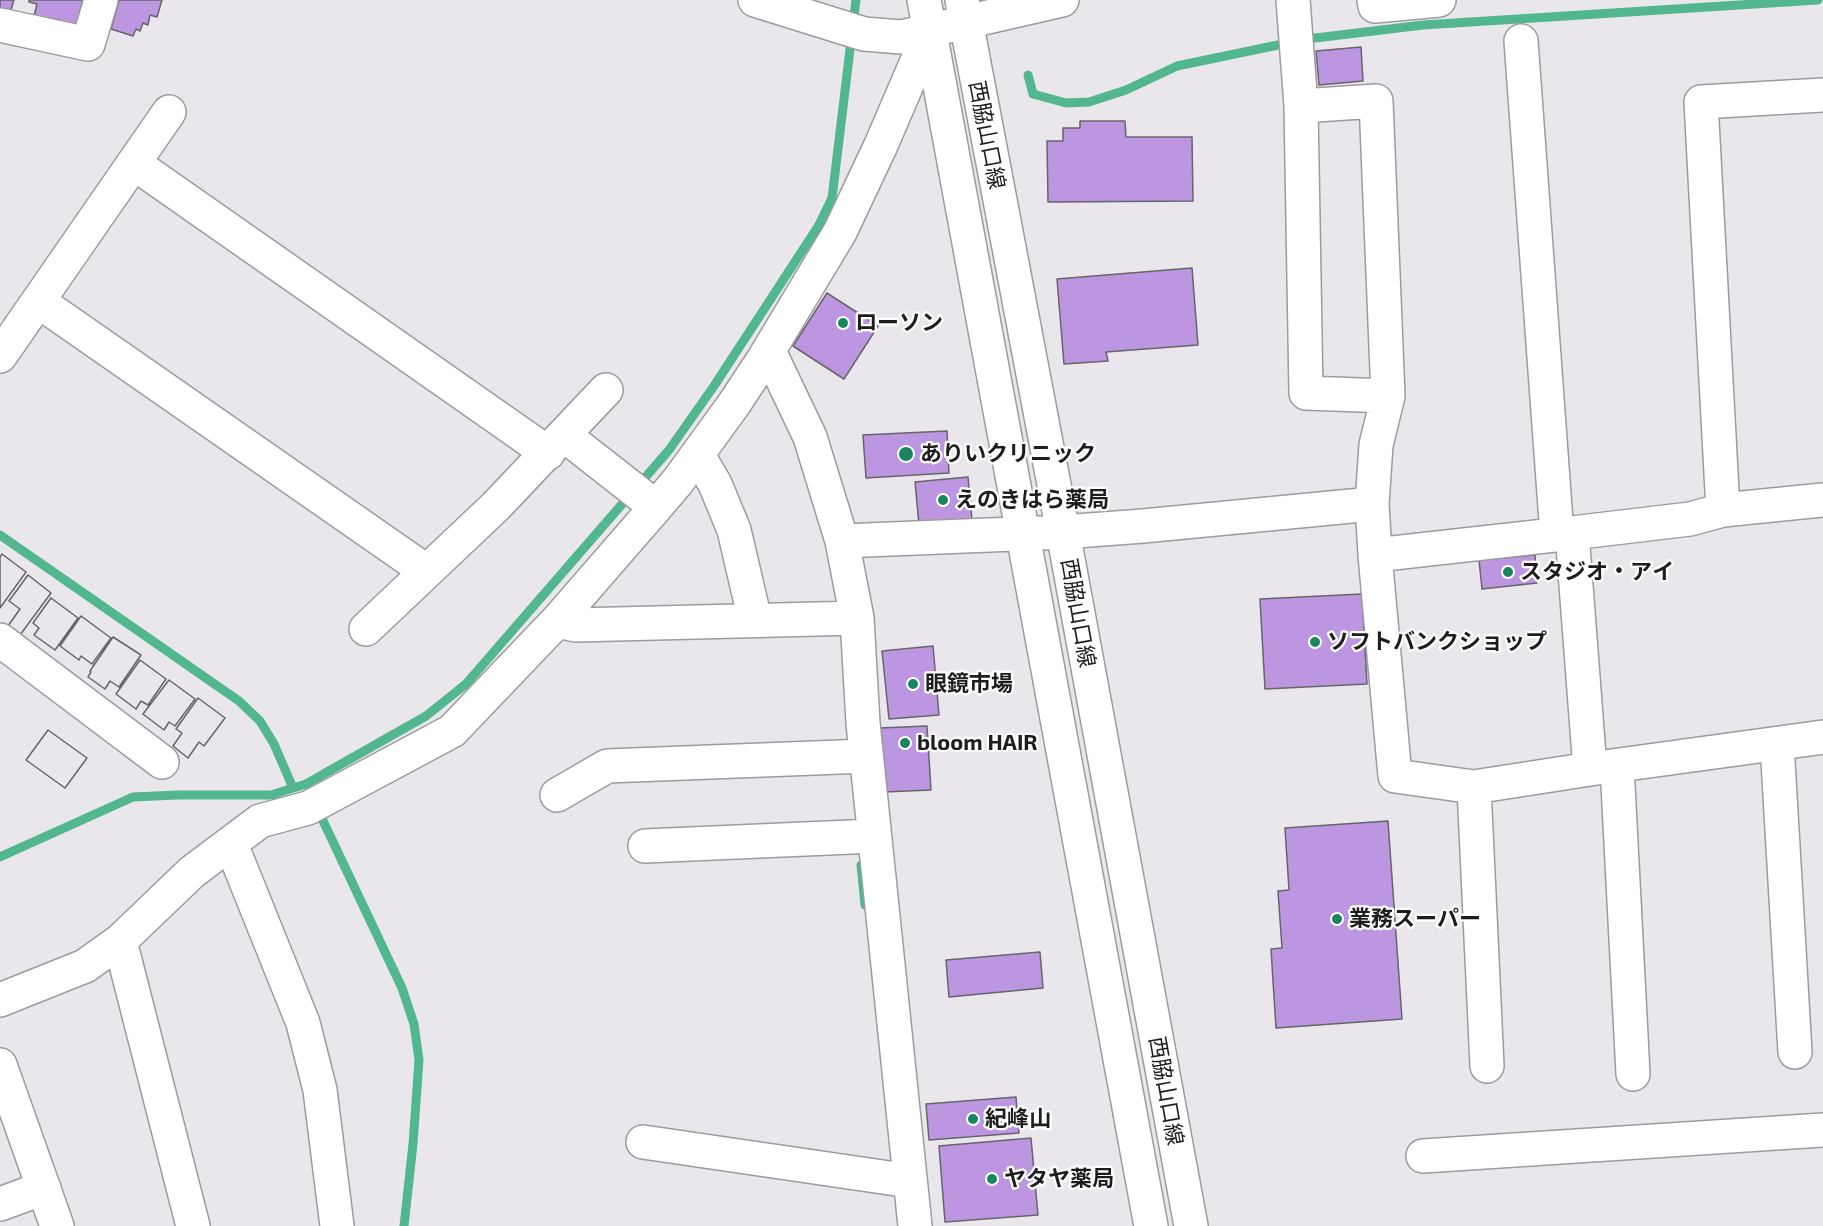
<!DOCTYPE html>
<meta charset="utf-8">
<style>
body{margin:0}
canvas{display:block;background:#e9e7eb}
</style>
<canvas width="1823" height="1226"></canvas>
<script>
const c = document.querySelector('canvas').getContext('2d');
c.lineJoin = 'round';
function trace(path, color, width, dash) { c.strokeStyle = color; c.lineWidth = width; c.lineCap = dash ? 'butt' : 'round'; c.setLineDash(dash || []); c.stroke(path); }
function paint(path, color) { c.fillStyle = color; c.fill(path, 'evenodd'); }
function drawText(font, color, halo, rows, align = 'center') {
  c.font = font + ' "Exo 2","Noto Sans JP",sans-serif'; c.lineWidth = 4.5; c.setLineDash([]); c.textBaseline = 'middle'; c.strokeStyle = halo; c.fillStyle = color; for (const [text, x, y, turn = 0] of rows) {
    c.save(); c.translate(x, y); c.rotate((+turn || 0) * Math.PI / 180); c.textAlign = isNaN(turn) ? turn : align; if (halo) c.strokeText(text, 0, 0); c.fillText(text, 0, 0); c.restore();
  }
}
trace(new Path2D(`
 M1028,75L1033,94L1066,103L1089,102L1126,90L1177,66L1307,39L1423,25L1818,0
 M0,535L239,701L260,721L274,744L293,788
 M317,808L402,988L414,1024L419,1060L413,1144L404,1226
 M0,857L133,797L178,795H271L306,784L426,716L466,684L669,450L714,386L819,225L832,198L856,0
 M861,865L865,905`), '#52b78f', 9);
const building = new Path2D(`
 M0,0H14L10,13L0,10Z
 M29,0H83L75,30L34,16L37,4L29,2Z
 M119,0H162L157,17L150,15L148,25L143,23L140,31L136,29L133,36L111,29Z
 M1361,47L1363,81L1319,85L1316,51Z
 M1080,121H1125L1126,137H1192L1193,201L1048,202L1047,141H1063V128H1080Z
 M1192,268L1198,345L1106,352L1108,361L1064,364L1057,279Z
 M827,293L878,326L844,379L793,346Z
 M947,431L949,473L866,478L863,435Z
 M968,477L972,520L919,525L915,482Z
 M2,554L26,572L0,608V557Z
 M2,554L26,572L0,608V557Z
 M1535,555L1537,583L1482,589L1479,560Z
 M28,575L51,593L20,635L8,626L20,609L9,601Z
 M28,575L51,593L20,635L8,626L20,609L9,601Z
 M1362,594L1367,684L1265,689L1260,599Z
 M51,598L78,618L55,650L34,635L39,628L33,623Z
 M51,598L78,618L55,650L34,635L39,628L33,623Z
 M81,616L111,638L92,664L81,656L79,660L60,646Z
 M81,616L111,638L92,664L81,656L79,660L60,646Z
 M113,637L141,655L119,687L110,681L105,689L88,677L91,672L90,671Z
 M113,637L141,655L119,687L110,681L105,689L88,677L91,672L90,671Z
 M933,646L939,715L889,719L882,651Z
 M140,660L166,679L148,705L141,701L136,709L116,694Z
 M140,660L166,679L148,705L141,701L136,709L116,694Z
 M169,680L195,699L175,726L169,722L164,730L143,714Z
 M169,680L195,699L175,726L169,722L164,730L143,714Z
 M198,698L225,718L204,746L199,742L188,758L173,746L182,733L176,729Z
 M198,698L225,718L204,746L199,742L188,758L173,746L182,733L176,729Z
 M927,726L931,790L884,792L880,728Z
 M48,730L87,758L65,788L26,760Z
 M48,730L87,758L65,788L26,760Z
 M1388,821L1402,1019L1276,1028L1271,949L1282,948L1278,891L1289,890L1285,828Z
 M1040,952L1043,988L949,997L946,960Z
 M1016,1097L1019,1133L929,1140L926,1104Z
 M1031,1138L1038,1215L945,1222L939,1146Z`);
paint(building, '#bc96e1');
trace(building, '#676569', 1.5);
const minor = new Path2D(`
 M755,0L864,34L901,37L1062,0
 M924,0L1151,1226
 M962,0L1063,532L1191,1226
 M1293,0L1301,106L1306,393L1388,396
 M1374,0L1375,6L1439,0
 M0,25L88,44L101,0
 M1521,41L1557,535
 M1823,95L1701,102L1723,510L1823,500
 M1301,106L1376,101L1388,396L1376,445L1372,504
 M135,164L548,453
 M38,301L426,571
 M769,351L810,437L842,541L857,618L863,723L915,1226
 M0,356L169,112
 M564,435L656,507
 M698,455L715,484L734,530L755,620
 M1572,533L1690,519L1723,510
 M842,541L1063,532L1143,526L1372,504L1375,555L1572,533L1590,769L1823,737
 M1375,555L1395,776L1474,787L1590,769
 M557,621L576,625L857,618
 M366,629L496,506L606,390
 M0,640L162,762
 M1777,744L1795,1052
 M1617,766L1633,1074
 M1474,787L1487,1066
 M557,795L607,766L866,756
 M231,844L303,1023L320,1090L337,1226
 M645,846L874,836
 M120,941L193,1226
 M0,1000L85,966L120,941L192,872L260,821L308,808L452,731L557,621L656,507L678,481L734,404L763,360L840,232L881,145L930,31
 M0,1065L57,1226
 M643,1142L910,1181
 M1423,1156L1823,1130
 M0,1204L44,1188`);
trace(minor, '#9c9b9e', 36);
trace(minor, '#fff', 33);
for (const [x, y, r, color] of [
 [843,323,6,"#1b8561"],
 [906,454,8,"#1b8561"],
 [943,500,6,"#1b8561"],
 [1508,572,6,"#1b8561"],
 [1315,642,6,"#1b8561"],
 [913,684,6,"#1b8561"],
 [905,743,6,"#1b8561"],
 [1337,919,6,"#1b8561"],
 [973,1119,6,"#1b8561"],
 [992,1179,6,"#1b8561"]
]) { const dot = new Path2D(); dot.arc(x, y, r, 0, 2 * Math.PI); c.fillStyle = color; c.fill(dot); trace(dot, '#fff', 2); }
drawText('22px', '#1d1d1e', '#fff', [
 ["西脇山口線",987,135,79],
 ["西脇山口線",1078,613,80],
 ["西脇山口線",1166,1091,80]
]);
drawText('bold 22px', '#1d1d1e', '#fff', [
 ["ローソン",855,323],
 ["ありいクリニック",920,454],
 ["えのきはら薬局",955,500],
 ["スタジオ・アイ",1520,572],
 ["ソフトバンクショップ",1327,642],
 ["眼鏡市場",925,684],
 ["bloom HAIR",917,743],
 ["業務スーパー",1349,919],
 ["紀峰山",985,1119],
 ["ヤタヤ薬局",1004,1179]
], 'left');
</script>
